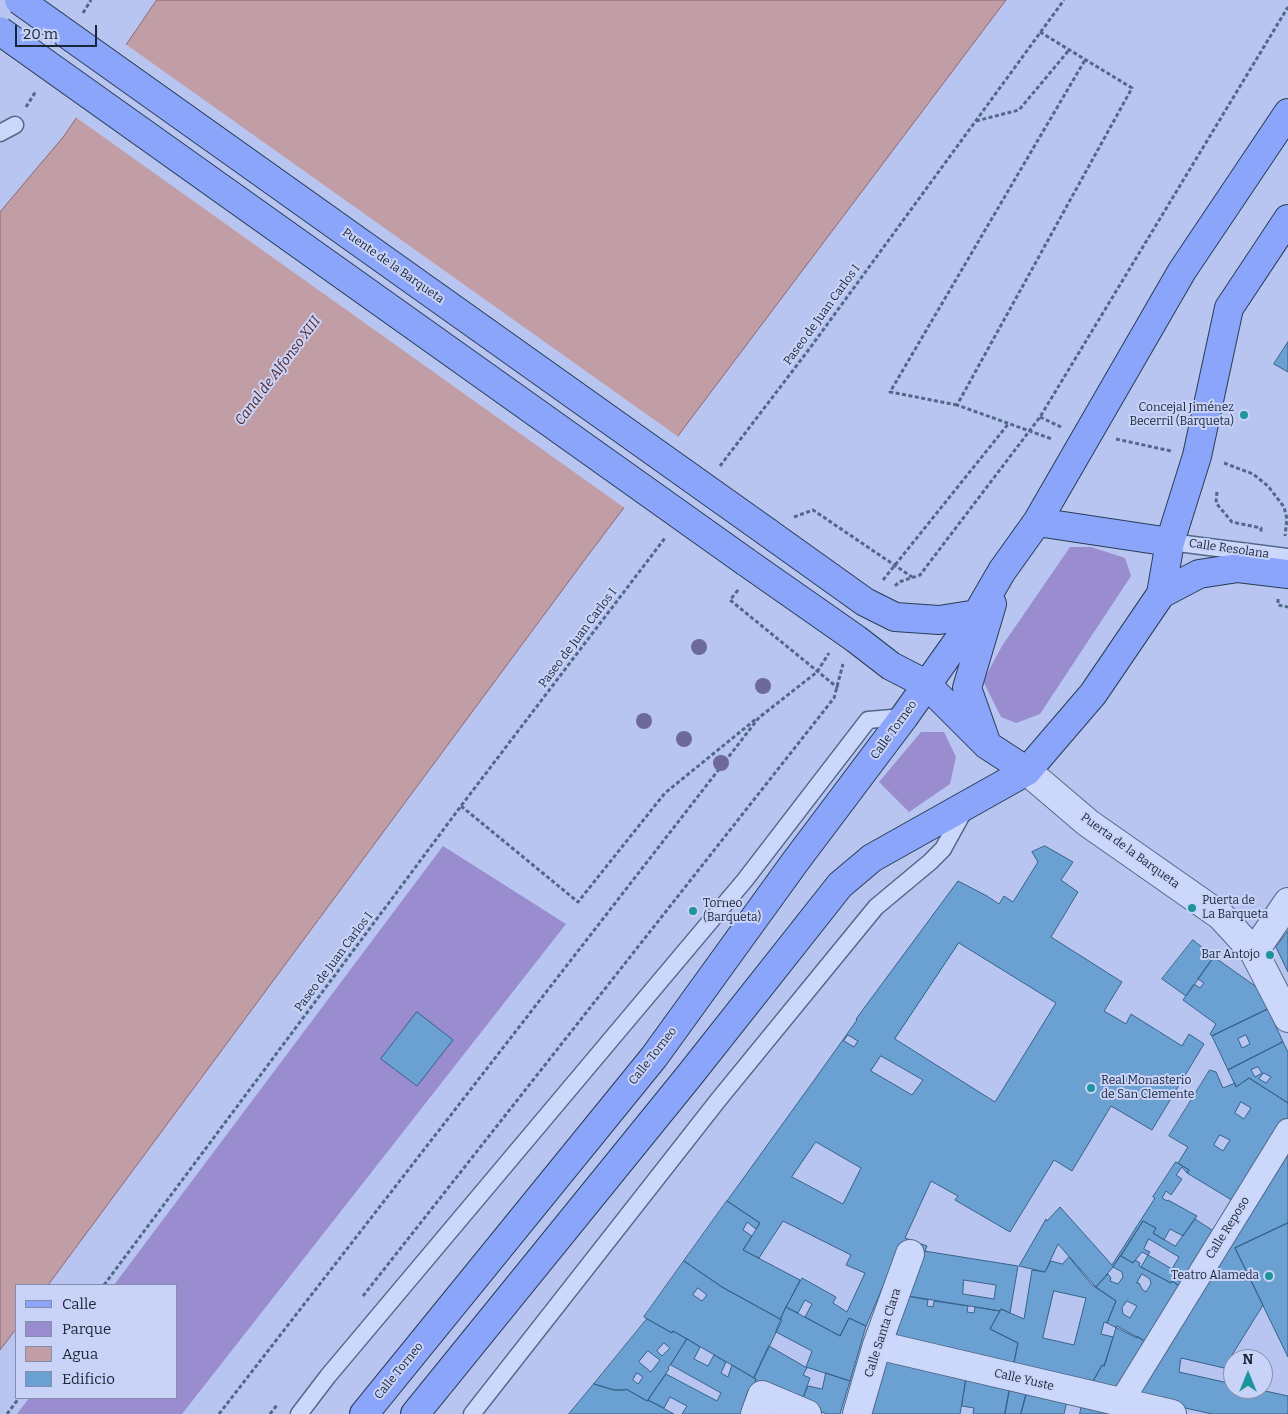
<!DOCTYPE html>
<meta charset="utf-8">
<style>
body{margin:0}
#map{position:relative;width:1288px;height:1414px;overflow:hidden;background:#b9c5f1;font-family:Bitter,serif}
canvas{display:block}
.legend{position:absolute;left:15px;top:1284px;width:162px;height:115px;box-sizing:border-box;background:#c9d3f8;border:1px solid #838eaa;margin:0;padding:6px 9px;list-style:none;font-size:15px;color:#192636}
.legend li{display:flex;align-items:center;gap:10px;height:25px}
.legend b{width:25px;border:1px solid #838eaa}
.north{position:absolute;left:1223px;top:1349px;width:50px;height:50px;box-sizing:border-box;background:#c9d3f8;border:1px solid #838eaa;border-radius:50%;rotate:0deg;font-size:14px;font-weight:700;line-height:20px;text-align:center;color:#192636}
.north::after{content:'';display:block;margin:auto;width:18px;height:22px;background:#1e949c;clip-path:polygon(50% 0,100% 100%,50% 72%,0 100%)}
.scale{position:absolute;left:15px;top:25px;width:82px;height:22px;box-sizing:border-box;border:2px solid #192636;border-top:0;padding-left:6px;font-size:15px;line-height:18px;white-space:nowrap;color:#192636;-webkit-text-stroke:4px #c9d3f8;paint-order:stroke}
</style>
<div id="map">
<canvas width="1288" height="1414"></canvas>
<ul class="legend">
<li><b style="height:6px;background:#8ba5fa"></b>Calle</li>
<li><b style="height:14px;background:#998ccf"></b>Parque</li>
<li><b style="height:14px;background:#c19ea6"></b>Agua</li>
<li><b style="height:14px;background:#6ba0d3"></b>Edificio</li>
</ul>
<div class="north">N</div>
<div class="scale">20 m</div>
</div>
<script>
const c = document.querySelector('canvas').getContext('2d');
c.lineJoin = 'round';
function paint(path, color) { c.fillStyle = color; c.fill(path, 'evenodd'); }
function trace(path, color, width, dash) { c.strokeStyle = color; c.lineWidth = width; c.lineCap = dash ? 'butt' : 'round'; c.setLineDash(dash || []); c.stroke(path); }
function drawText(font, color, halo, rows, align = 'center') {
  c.font = font + ' Bitter,serif'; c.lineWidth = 4; c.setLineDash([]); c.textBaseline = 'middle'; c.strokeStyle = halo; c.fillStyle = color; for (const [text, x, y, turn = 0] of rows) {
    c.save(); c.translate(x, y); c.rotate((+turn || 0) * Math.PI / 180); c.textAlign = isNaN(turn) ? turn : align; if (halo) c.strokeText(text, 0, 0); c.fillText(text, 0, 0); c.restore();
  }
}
paint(new Path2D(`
 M1070,547H1091L1125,558L1131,576L1040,714L1016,723L1001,717L983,681L1002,646Z
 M921,732H944L956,757L950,784L909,812L879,782Z
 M443,846L566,924L182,1414H17L29,1398H176V1285H114Z`), '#998ccf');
const water = new Path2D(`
 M157,0H1006L589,554L48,1285H16V1329L0,1350V212L64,136Z`);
paint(water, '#c19ea6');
trace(water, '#8e656d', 1);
paint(new Path2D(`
 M124,43L680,438L626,509L74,116Z`), '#b9c5f1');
const building = new Path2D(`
 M1288,342V372L1274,364Z
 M1045,846L1073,862L1061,880L1078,892L1051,937L1122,982L1104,1011L1126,1024L1131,1014L1182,1046L1189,1034L1204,1044L1152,1130L1111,1106L1072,1171L1054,1160L1010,1232L955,1200L958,1196L931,1181L905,1238L927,1246L922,1259L899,1249L866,1326L849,1318L840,1336L805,1317L812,1304L805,1300L798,1313L786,1307L802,1278L836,1297L833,1303L847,1312L865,1273L846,1265L851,1255L783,1221L759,1258L743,1250L760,1223L727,1201L820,1072L857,1020L856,1019L958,881L987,896L999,904L1004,896L1013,902L1038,862L1032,852ZM959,943L1056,1003L995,1102L895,1039ZM848,1035L858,1041L854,1047L844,1041ZM881,1056L923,1080L912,1095L871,1071ZM816,1142L861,1168L843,1204L792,1177Z
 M1288,931V972L1276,947Z
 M1193,940L1214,957L1186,996L1162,979Z
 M1214,957L1258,988L1268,1009L1212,1036L1210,1034L1216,1024L1183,1000L1194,984L1200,988L1204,983L1198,979Z
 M1268,1009L1283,1042L1228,1070L1212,1036ZM1246,1035L1250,1044L1242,1048L1238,1039Z
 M417,1012L453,1040L417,1086L381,1059Z
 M1283,1042L1288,1052V1103L1249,1078L1236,1087L1228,1070ZM1258,1067L1262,1073L1255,1077L1251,1070ZM1264,1073L1271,1077L1266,1083L1259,1079Z
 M1210,1070L1216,1072L1223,1088L1235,1083L1236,1087L1249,1078L1288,1103V1118L1235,1202L1187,1173L1189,1170L1178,1163L1188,1147L1169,1136ZM1241,1102L1251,1108L1244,1119L1235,1113ZM1220,1135L1230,1140L1223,1151L1214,1145Z
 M1288,1142V1223L1235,1248L1263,1305L1224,1368L1181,1358L1179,1372L1233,1384V1389H1256L1288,1396V1414H1212L1136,1397Z
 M1176,1162L1189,1170L1187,1173L1182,1167L1176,1175L1182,1179L1171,1195L1166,1191L1162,1198L1167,1201L1168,1200L1197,1216L1183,1236L1170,1229L1164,1240L1153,1233L1156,1228L1143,1221L1113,1267L1096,1287L1058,1244L1045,1272L1019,1266L1046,1219L1047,1221L1060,1207L1112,1265L1155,1198L1153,1197Z
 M727,1201L760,1223L756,1229L747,1222L743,1230L752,1236L743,1250L800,1280L780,1319L722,1287L684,1261Z
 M1195,1219L1215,1232L1181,1287L1172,1281L1171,1283L1141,1267L1148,1255L1142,1252L1133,1263L1121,1256L1143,1221L1156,1228L1153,1233L1175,1246ZM1149,1239L1179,1257L1172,1269L1148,1255L1150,1252L1144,1249Z
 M1288,1223V1357L1235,1248Z
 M924,1251L1018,1266L1010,1313L1001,1309L1000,1311L908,1296ZM964,1280L996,1285L994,1299L963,1294Z
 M1121,1256L1133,1263L1135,1260L1140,1263L1139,1266L1171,1283L1172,1281L1181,1287L1146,1342L1137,1336V1338L1107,1323L1116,1301L1096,1287L1108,1274L1111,1278L1110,1281L1118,1284L1123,1277L1122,1272L1113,1267ZM1142,1274L1150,1279L1151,1284L1146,1292L1142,1289L1139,1283H1137ZM1127,1301L1137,1306L1130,1318L1123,1314L1122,1308Z
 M1069,1257L1092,1285L1116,1301L1107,1323L1104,1322L1101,1334L1113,1337L1104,1366L1102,1365L1091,1385L1013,1367L1018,1343L990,1329L1001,1309L1024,1319L1032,1270L1045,1272L1051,1261L1062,1264ZM1054,1291L1086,1298L1074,1345L1043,1338Z
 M684,1261L722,1287L782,1320L754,1378L687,1339L673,1331L672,1333L644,1317ZM698,1288L707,1295L702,1301L693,1295Z
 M908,1296L928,1300L927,1306L933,1307L934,1301L968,1306L967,1312L974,1313L975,1307L1000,1311L990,1329L1018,1343L1013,1367L897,1340L895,1334Z
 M786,1307L840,1336L849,1318L866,1326L850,1381L806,1367L812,1351L776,1332Z
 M647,1319L672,1333L673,1331L687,1339L668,1368L669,1369L647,1401L626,1389L625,1390H614L594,1384ZM664,1343L670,1348L662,1356L657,1351ZM648,1351L660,1360L651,1372L639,1362ZM637,1373L643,1377L638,1384L633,1380Z
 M1117,1326L1146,1342L1115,1391L1091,1385L1102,1365L1104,1366Z
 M687,1339L700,1347L694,1359L708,1366L714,1355L726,1362L721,1373L728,1377L732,1365L756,1379L745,1414H682L687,1406L670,1397L664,1408L648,1400L666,1374L717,1401L721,1393L671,1365Z
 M769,1346L807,1368L803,1375L810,1378L801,1403L755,1384L756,1379L754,1378Z
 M886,1356L967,1373L960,1414H865Z
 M826,1373L850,1381L840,1414H827L801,1403L808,1386L822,1389Z
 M967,1373L1010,1387L1005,1414H973L974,1408L962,1406Z
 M594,1384L614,1390H625L626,1389L647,1401L648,1400L674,1414H569Z
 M1010,1387L1027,1391L1021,1414H1005Z
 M1027,1391L1067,1401L1064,1414H1021Z
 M1082,1404L1126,1414H1080Z`);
paint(building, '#6ba0d3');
trace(building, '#366289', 1);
const service = new Path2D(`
 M0,133L15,125
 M1170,542L1288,557
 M299,1414L328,1376L745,880L868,720L904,717
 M472,1414L719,1099L876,907L930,862L943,849L965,809`);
const pedestrian = new Path2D(`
 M1121,1402L1288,1131`);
const minor = new Path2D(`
 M1027,771L1088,823L1221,916L1254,952L1288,1018
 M1254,952L1288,902
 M877,1345L1172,1414
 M755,1414L762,1395L807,1414
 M857,1414L877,1345L910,1254`);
const primary = new Path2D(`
 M1037,522L1170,542
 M767,532L865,602L895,617L939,620L977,614
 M746,562L856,639L891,666L926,684L987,745L1027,771
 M1161,594L1199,574L1238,568L1288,574
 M985,739L967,688L992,604
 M364,1414L654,1057L795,862L904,717L977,614L1002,571L1037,522L1182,271L1288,113
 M415,1414L689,1076L840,885L872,858L1027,771L1093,694L1161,594L1170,542L1197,456L1229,308L1288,219`);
trace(service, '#526888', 19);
trace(pedestrian, '#526888', 26);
trace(minor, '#526888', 30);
trace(primary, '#283d55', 30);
trace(new Path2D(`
 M83,13L91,0
 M1040,32L1132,88L957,405L1052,439
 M26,107L36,91
 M976,121L1019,110L1069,50
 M957,405L890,392L1085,60
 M1040,417L1061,427
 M1116,439L1171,451
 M1224,463L1253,474L1268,486L1284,507L1287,519L1285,536
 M720,466L807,352L1064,0
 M1217,492L1216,503L1232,522L1261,528V532
 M794,517L813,510L912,577
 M883,580L1009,423
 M895,586L899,582L920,575L1040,417L1288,7
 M738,590L730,600L838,688
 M1278,599V605L1288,607
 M761,716L817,672L829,653
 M461,806L578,902L665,793L756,719
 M104,1285L461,806L665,538
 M363,1296L834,698L843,664
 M7,1414L19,1398
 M219,1414L761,715
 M270,1414L277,1405`), '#526888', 3, [4, 2.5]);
trace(service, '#ccd7fc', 16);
trace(pedestrian, '#ccd7fc', 24);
trace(minor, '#ccd7fc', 28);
trace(primary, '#8ba5fa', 28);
const primaryBridge = new Path2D(`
 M19,0L767,532
 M0,31L746,562`);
trace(primaryBridge, '#283d55', 30, []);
trace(primaryBridge, '#8ba5fa', 28);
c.fillStyle = '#6d699b';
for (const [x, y] of [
 [699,647],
 [763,686],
 [644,721],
 [684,739],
 [721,763]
]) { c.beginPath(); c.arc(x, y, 8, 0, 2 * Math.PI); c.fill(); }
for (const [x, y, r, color] of [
 [1244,415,5,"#1e949c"],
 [1192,908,5,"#1e949c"],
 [693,911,5,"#1e949c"],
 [1270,955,5,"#1e949c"],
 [1091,1088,5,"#1e949c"],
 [1269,1276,5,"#1e949c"]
]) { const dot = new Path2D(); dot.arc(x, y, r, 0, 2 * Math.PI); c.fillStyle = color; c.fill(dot); trace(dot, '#c9d3f8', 2); }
drawText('12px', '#192636', '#c9d3f8', [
 ["Puente de la Barqueta",393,266,35],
 ["Paseo de Juan Carlos I",822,315,-54],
 ["Calle Resolana",1229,549,8],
 ["Paseo de Juan Carlos I",578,638,-53],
 ["Calle Torneo",894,730,-54],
 ["Puerta de la Barqueta",1130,851,36],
 ["Paseo de Juan Carlos I",334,962,-53],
 ["Calle Torneo",653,1056,-52],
 ["Calle Reposo",1228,1228,-58],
 ["Calle Santa Clara",883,1333,-72],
 ["Calle Torneo",399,1371,-51],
 ["Calle Yuste",1024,1380,13]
]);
drawText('12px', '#192636', '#c9d3f8', [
 ["Concejal Jiménez",1234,408],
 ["Becerril (Barqueta)",1234,422],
 ["Puerta de",1202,901,"left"],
 ["La Barqueta",1202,915,"left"],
 ["Torneo",703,904,"left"],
 ["(Barqueta)",703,918,"left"],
 ["Bar Antojo",1260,955],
 ["Real Monasterio",1101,1081,"left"],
 ["de San Clemente",1101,1095,"left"],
 ["Teatro Alameda",1259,1276]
], 'right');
drawText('italic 14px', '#572727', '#c9d3f8', [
 ["Canal de Alfonso XIII",278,371,-53]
]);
</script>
